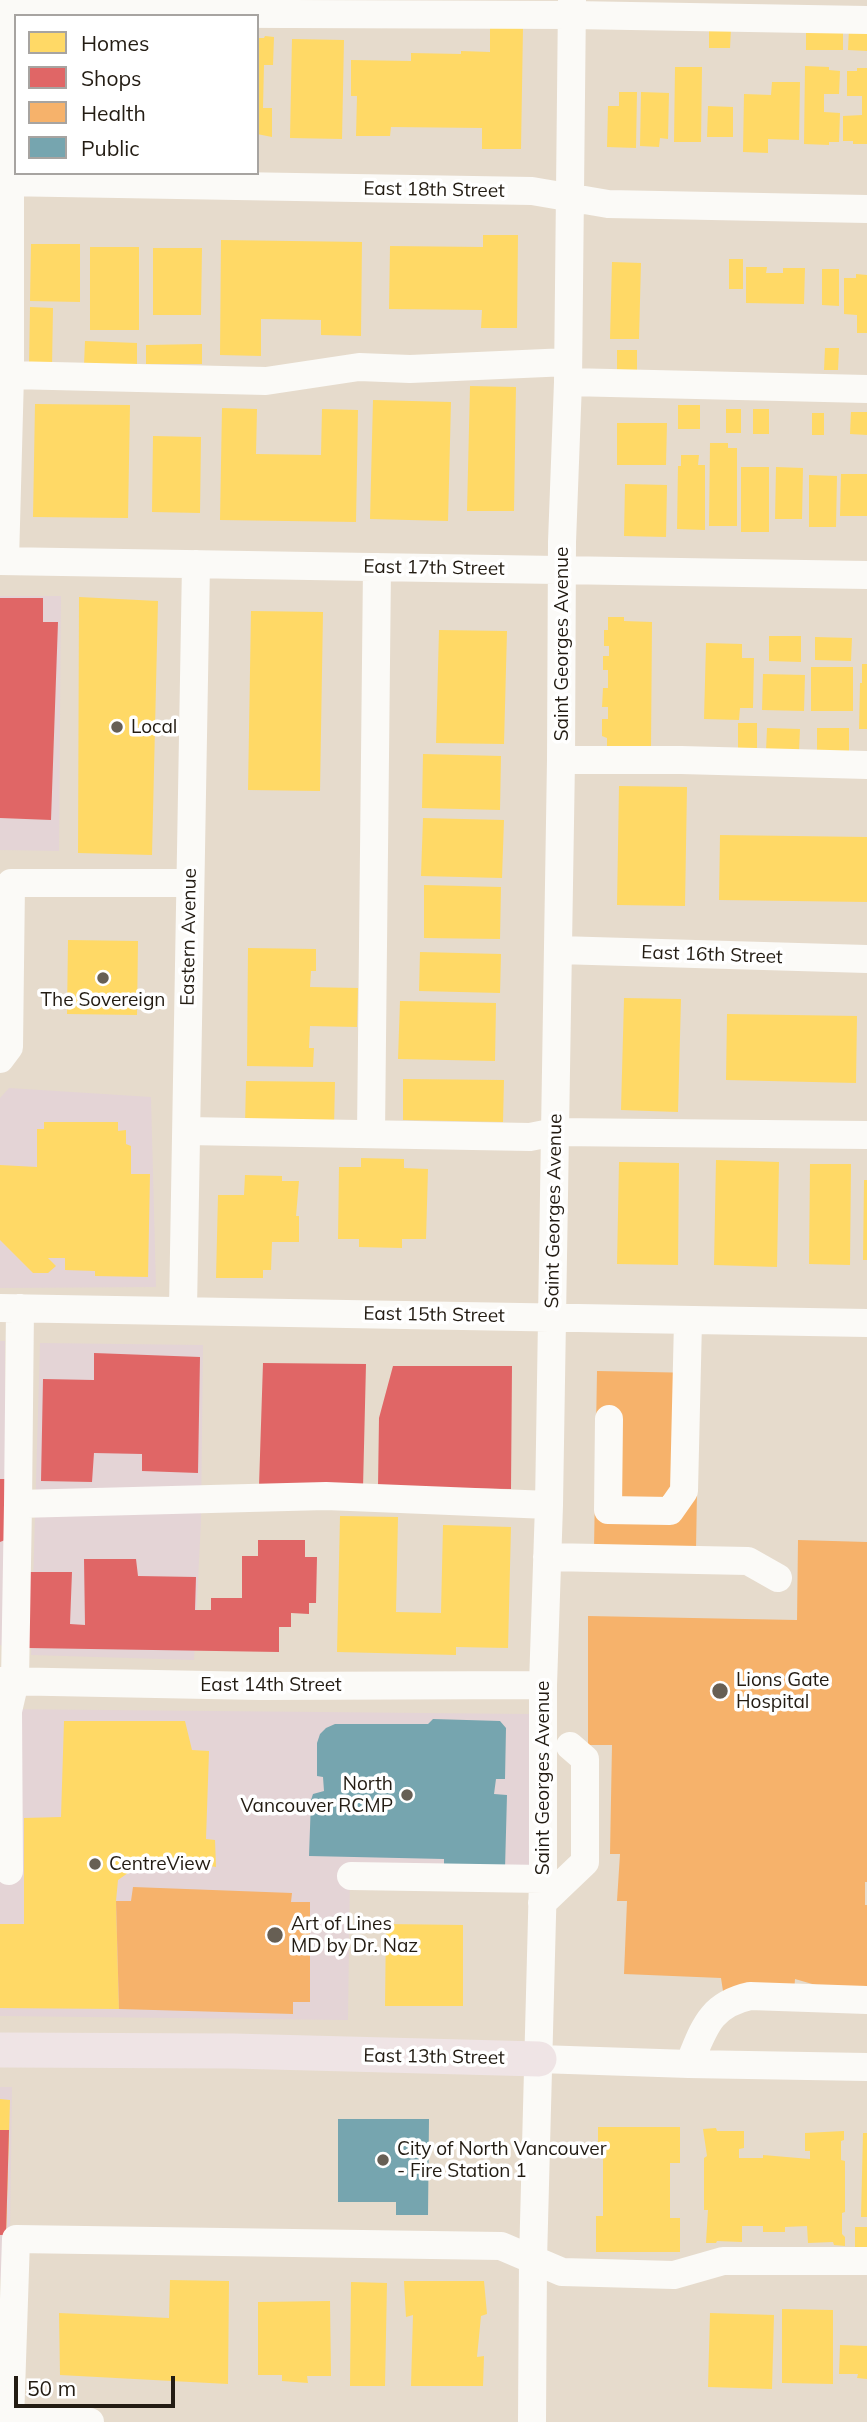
<!DOCTYPE html>
<style>
body{margin:0}
#map{position:relative;width:867px;height:2422px;overflow:hidden;background:#e6dbcc;font-family:Mulish,sans-serif}
canvas{display:block}
.legend{position:absolute;left:14px;top:14px;width:245px;height:161px;box-sizing:border-box;background:#fff;border:2px solid #a7a4a1;margin:0;padding:9px 12px;list-style:none;font-size:21px;color:#231c13}
.legend li{display:flex;align-items:center;gap:14px;height:35px}
.legend b{width:35px;border:2px solid #a7a4a1}
.scale{position:absolute;left:14px;top:2376px;width:161px;height:32px;box-sizing:border-box;border:4px solid #231c13;border-top:0;padding-left:9px;font-size:21px;line-height:24px;white-space:nowrap;color:#231c13;-webkit-text-stroke:5px #fff;paint-order:stroke}
</style>
<div id="map">
<canvas width="867" height="2422"></canvas>
<ul class="legend">
<li><b style="height:19px;background:#ffd966"></b>Homes</li>
<li><b style="height:19px;background:#e06666"></b>Shops</li>
<li><b style="height:19px;background:#f6b26b"></b>Health</li>
<li><b style="height:19px;background:#76a5af"></b>Public</li>
</ul>
<div class="scale">50 m</div>
</div>
<script>
const c = document.querySelector('canvas').getContext('2d');
c.lineJoin = 'round';
function paint(path, color) { c.fillStyle = color; c.fill(path, 'evenodd'); }
function trace(path, color, width, dash) { c.strokeStyle = color; c.lineWidth = width; c.lineCap = dash ? 'butt' : 'round'; c.setLineDash(dash || []); c.stroke(path); }
function drawText(font, color, halo, rows, align = 'center') {
  c.font = font + ' Mulish,sans-serif'; c.lineWidth = 7; c.setLineDash([]); c.textBaseline = 'middle'; c.strokeStyle = halo; c.fillStyle = color; for (const [text, x, y, turn = 0] of rows) {
    c.save(); c.translate(x, y); c.rotate((+turn || 0) * Math.PI / 180); c.textAlign = isNaN(turn) ? turn : align; if (halo) c.strokeText(text, 0, 0); c.fillText(text, 0, 0); c.restore();
  }
}
paint(new Path2D(`
 M0,596H61L59,851L0,850Z
 M9,1088L151,1097L156,1287L0,1288V1098Z
 M0,1341H5V1646L0,1645Z
 M40,1343L203,1345L201,1521L194,1660L31,1655Z
 M0,1709L531,1714L530,1873L350,1871L348,2020L0,2016Z
 M0,2087H12L10,2238L8,2279H0Z`), '#e4d4d6');
paint(new Path2D(`
 M490,27H523L521,149H482V128L391,127L390,136H356L357,96H351V60L411,61V53L461,54V51L490,52Z
 M806,27L843,28V50H806Z
 M867,28V51L848,50L849,29Z
 M709,29H731L730,48H709Z
 M265,36L274,37L273,65H264L263,108H272V137L257,134V38H264Z
 M292,39L344,40L342,139L290,138Z
 M805,66L829,67V70L840,71L839,94H824V112L840,113L839,142H829V145L804,144Z
 M675,67H702L701,142H674Z
 M857,68H867V144H853V141H843V116L862,115V96H847V71H857Z
 M772,82H800L799,140L768,139V153L743,152L744,94L771,95Z
 M619,92H637L636,148L607,147L608,106H619Z
 M641,92L669,93L668,139L660,138L659,147L640,146Z
 M708,106L733,107V137H707Z
 M483,235H518L517,328H481L482,310L389,309L390,246L483,247Z
 M221,240L362,242L361,336L321,335V320L261,319V356L220,355Z
 M31,244H80V302L30,301Z
 M90,247H139V330H90Z
 M153,248H202L201,315H153Z
 M729,259H743V289H729Z
 M612,262L641,263L639,339H610Z
 M746,267H767L766,273H783V268H805L804,304L746,303Z
 M822,269H839V306L822,305Z
 M856,274L867,275V333H857V315L844,314V278H856Z
 M30,307L53,308L52,367H29Z
 M85,341L137,343V366L84,365Z
 M202,344V364H146V345Z
 M825,348H839L838,370H824Z
 M617,350H637V374H617Z
 M470,386L516,387L514,511H467Z
 M373,400L451,402L448,521L370,519Z
 M35,404L130,405L128,518L33,517Z
 M678,405H700V429H678Z
 M222,408L257,409L256,454L321,455L322,409L358,410L356,522L220,520Z
 M726,409H741V433H726Z
 M753,409H769V434H753Z
 M851,412H867V435L850,434Z
 M812,413H824V435H812Z
 M617,423H667L666,465H617Z
 M153,436L201,437L200,513L152,512Z
 M710,443H728V448H737V526H709Z
 M681,455H699L698,465H705V530L677,529L678,466H681Z
 M741,467H769V532H741Z
 M776,467L803,468L802,519H775Z
 M841,474H867V516H840Z
 M809,475L837,476L836,527H809Z
 M625,484L667,485L666,537L624,536Z
 M79,597L158,601L152,855L78,853Z
 M251,611L323,612L320,791L248,790Z
 M608,617H624V621L652,622L651,748H607V738L602,736V719H608V707H602L603,688H608V670H603V656H609V646H604V630H608Z
 M439,630L507,631L504,744L436,743Z
 M769,636H801V662L769,661Z
 M815,637L852,638L851,661L815,660Z
 M706,643L742,644V658H754L753,708H740L739,720L704,719Z
 M862,664H867V729H859L860,683H862Z
 M811,667H853V711H811Z
 M763,674L805,675L804,711L762,710Z
 M738,723H757V751H738Z
 M767,728L800,729L799,751H766Z
 M817,728H849V752H817Z
 M423,754L501,756L500,810L422,808Z
 M619,786L687,787L685,906L617,905Z
 M423,818L504,820L502,878L421,876Z
 M720,835L867,837V902L719,900Z
 M424,885L501,887L500,939L424,938Z
 M68,940L138,941L137,1015L67,1014Z
 M248,948L316,949V971H311L310,987L358,988L357,1027L310,1026L309,1048H314L313,1067L247,1066Z
 M420,952L501,954L500,993L419,991Z
 M624,998L681,999L678,1112L621,1110Z
 M400,1001L496,1003L495,1061L398,1059Z
 M727,1014L857,1016L856,1083L726,1080Z
 M403,1079L504,1080L503,1122L403,1120Z
 M246,1081L335,1082L334,1127L245,1125Z
 M44,1122H118V1131L126,1130V1144L131,1146V1174H150L148,1277L95,1276V1271L65,1270V1258H48L56,1266L48,1273H33L0,1240V1165L37,1167V1129H44Z
 M361,1158L404,1159V1168L428,1169L426,1239H402V1248L359,1247V1239H338L339,1167H361Z
 M716,1160L779,1162L777,1267L714,1265Z
 M619,1162L679,1163L678,1265L617,1264Z
 M810,1164H851L850,1265L809,1264Z
 M245,1175L282,1176V1181H299L296,1216H299V1242H272L271,1270H263V1278H216L218,1195H244Z
 M864,1180H867V1260H863Z
 M340,1516L398,1517L396,1612L441,1613L443,1525L511,1527L508,1648L456,1647V1655L337,1652Z
 M64,1721H185L192,1750L209,1751L206,1839L215,1840L216,1867L193,1863L139,1865L118,1880L116,1901L119,2009L0,2008V1924H24V1818L61,1817Z
 M386,1924L463,1925V2006H385Z
 M0,2099L10,2100L6,2235H0Z
 M598,2127H680V2163H670V2218H680V2252H596V2216H603V2158H598Z
 M716,2128L717,2131H744V2148L739,2149V2158H763V2155L810,2159V2151H805V2133L844,2131V2140L841,2141V2160L845,2161V2212L842,2213V2234L845,2237V2246L834,2245L833,2242L808,2243L807,2226L785,2227V2232H763V2226H742V2242L717,2241L716,2243H706L708,2210H704V2158L707,2156L703,2129Z
 M863,2133H867V2217H861Z
 M855,2227H867V2257H855Z
 M170,2280L229,2281L228,2384L60,2375L59,2313L169,2318Z
 M404,2281H484L487,2314L481,2316L477,2357L484,2356L483,2386H411L413,2315L406,2317Z
 M351,2282L387,2283L385,2386H350Z
 M330,2301L331,2376H307L308,2383L282,2381V2375H258V2302Z
 M782,2309L833,2310V2384L782,2383Z
 M710,2313L774,2315L772,2389L708,2387Z
 M840,2345L867,2346V2379L857,2378L858,2374H839Z`), '#ffd966');
paint(new Path2D(`
 M0,598H43V622H58L51,820L0,818Z
 M94,1353L200,1357L198,1473L142,1471V1454L94,1453L92,1482L41,1481L43,1379L94,1380Z
 M263,1363L366,1364L363,1488L259,1486Z
 M393,1366H512L511,1489L378,1487L379,1418Z
 M0,1479H7L5,1540L0,1542Z
 M258,1540H305V1557H317L316,1603H309V1614L291,1613V1627H279V1652L28,1648L30,1572H72L70,1624L85,1625L84,1559H136L138,1576L196,1577L195,1610H211V1598H242V1556H258Z
 M0,2130H9L6,2235H0Z`), '#e06666');
paint(new Path2D(`
 M597,1371L699,1373L696,1550L594,1549Z
 M798,1540L867,1542V1882H865V1905H867V1994L864,1999L795,1979L794,1993L723,1991L721,1978L624,1974L627,1901H617L620,1854H610L612,1745H588V1616L797,1620Z
 M133,1887L292,1893L291,1902H310V2002H293V2014L119,2009L116,1901H131Z`), '#f6b26b');
paint(new Path2D(`
 M433,1719L500,1721L506,1728L505,1779H496L494,1794L507,1795L505,1869L444,1867V1859L309,1856L311,1800L313,1794L324,1791L323,1777L317,1776V1743L320,1734L326,1728L335,1724H428Z
 M338,2119H429L428,2215H396V2202H338Z`), '#76a5af');
trace(new Path2D(`
 M8,0L4,155L10,182V375
 M8,13L572,15L867,20
 M0,182L532,191L608,204L867,209
 M568,382L867,389
 M0,561L867,575
 M5,561L10,375L266,381L359,367L410,369L568,362
 M561,760H681L867,765
 M558,950L867,959
 M0,1059L9,1047L11,883H189
 M187,1131L530,1137L555,1132L867,1135
 M371,1134L377,567
 M0,1308L867,1323
 M183,1309L196,564
 M609,1419L608,1510L670,1511L684,1491L688,1321
 M18,1504L20,1308
 M547,1557L748,1561L778,1578
 M0,1681L260,1686L543,1685
 M9,1871L8,1711L15,1681L18,1504L326,1496L549,1505
 M351,1876L543,1879
 M542,1903L585,1862V1759L570,1746
 M539,2059L689,2064L867,2067
 M689,2064C704,2029 709,2005 750,1996L867,2000
 M0,2420L90,2422
 M10,2422L16,2239L501,2246L562,2272L674,2275L723,2261H867
 M532,2422L533,2261L543,1879V1685L549,1505L561,760L562,542L568,382L572,0`), '#fbfaf7', 28);
trace(new Path2D(`
 M0,2050L233,2051L539,2059`), '#efe4e5', 35);
for (const [x, y, r, color] of [
 [117,727,7,"#675f54"],
 [103,978,7,"#675f54"],
 [720,1691,9,"#675f54"],
 [407,1795,7,"#675f54"],
 [95,1864,7,"#675f54"],
 [275,1935,9,"#675f54"],
 [383,2160,7,"#675f54"]
]) { const dot = new Path2D(); dot.arc(x, y, r, 0, 2 * Math.PI); c.fillStyle = color; c.fill(dot); trace(dot, '#fff', 2.5); }
drawText('19px', '#231c13', '#fff', [
 ["East 18th Street",434,190,1],
 ["East 17th Street",434,568,1],
 ["Saint Georges Avenue",562,644,-90],
 ["Eastern Avenue",189,937,-89],
 ["East 16th Street",712,955,2],
 ["Saint Georges Avenue",554,1211,-89],
 ["East 15th Street",434,1315,1],
 ["East 14th Street",271,1685],
 ["Saint Georges Avenue",543,1778,-90],
 ["East 13th Street",434,2057,1]
]);
drawText('19px', '#231c13', '#fff', [
 ["Local",131,727],
 ["The Sovereign",103,1000,"center"],
 ["Lions Gate",736,1680],
 ["Hospital",736,1702],
 ["North",393,1784,"right"],
 ["Vancouver RCMP",393,1806,"right"],
 ["CentreView",109,1864],
 ["Art of Lines",291,1924],
 ["MD by Dr. Naz",291,1946],
 ["City of North Vancouver",397,2149],
 ["- Fire Station 1",397,2171]
], 'left');
</script>
